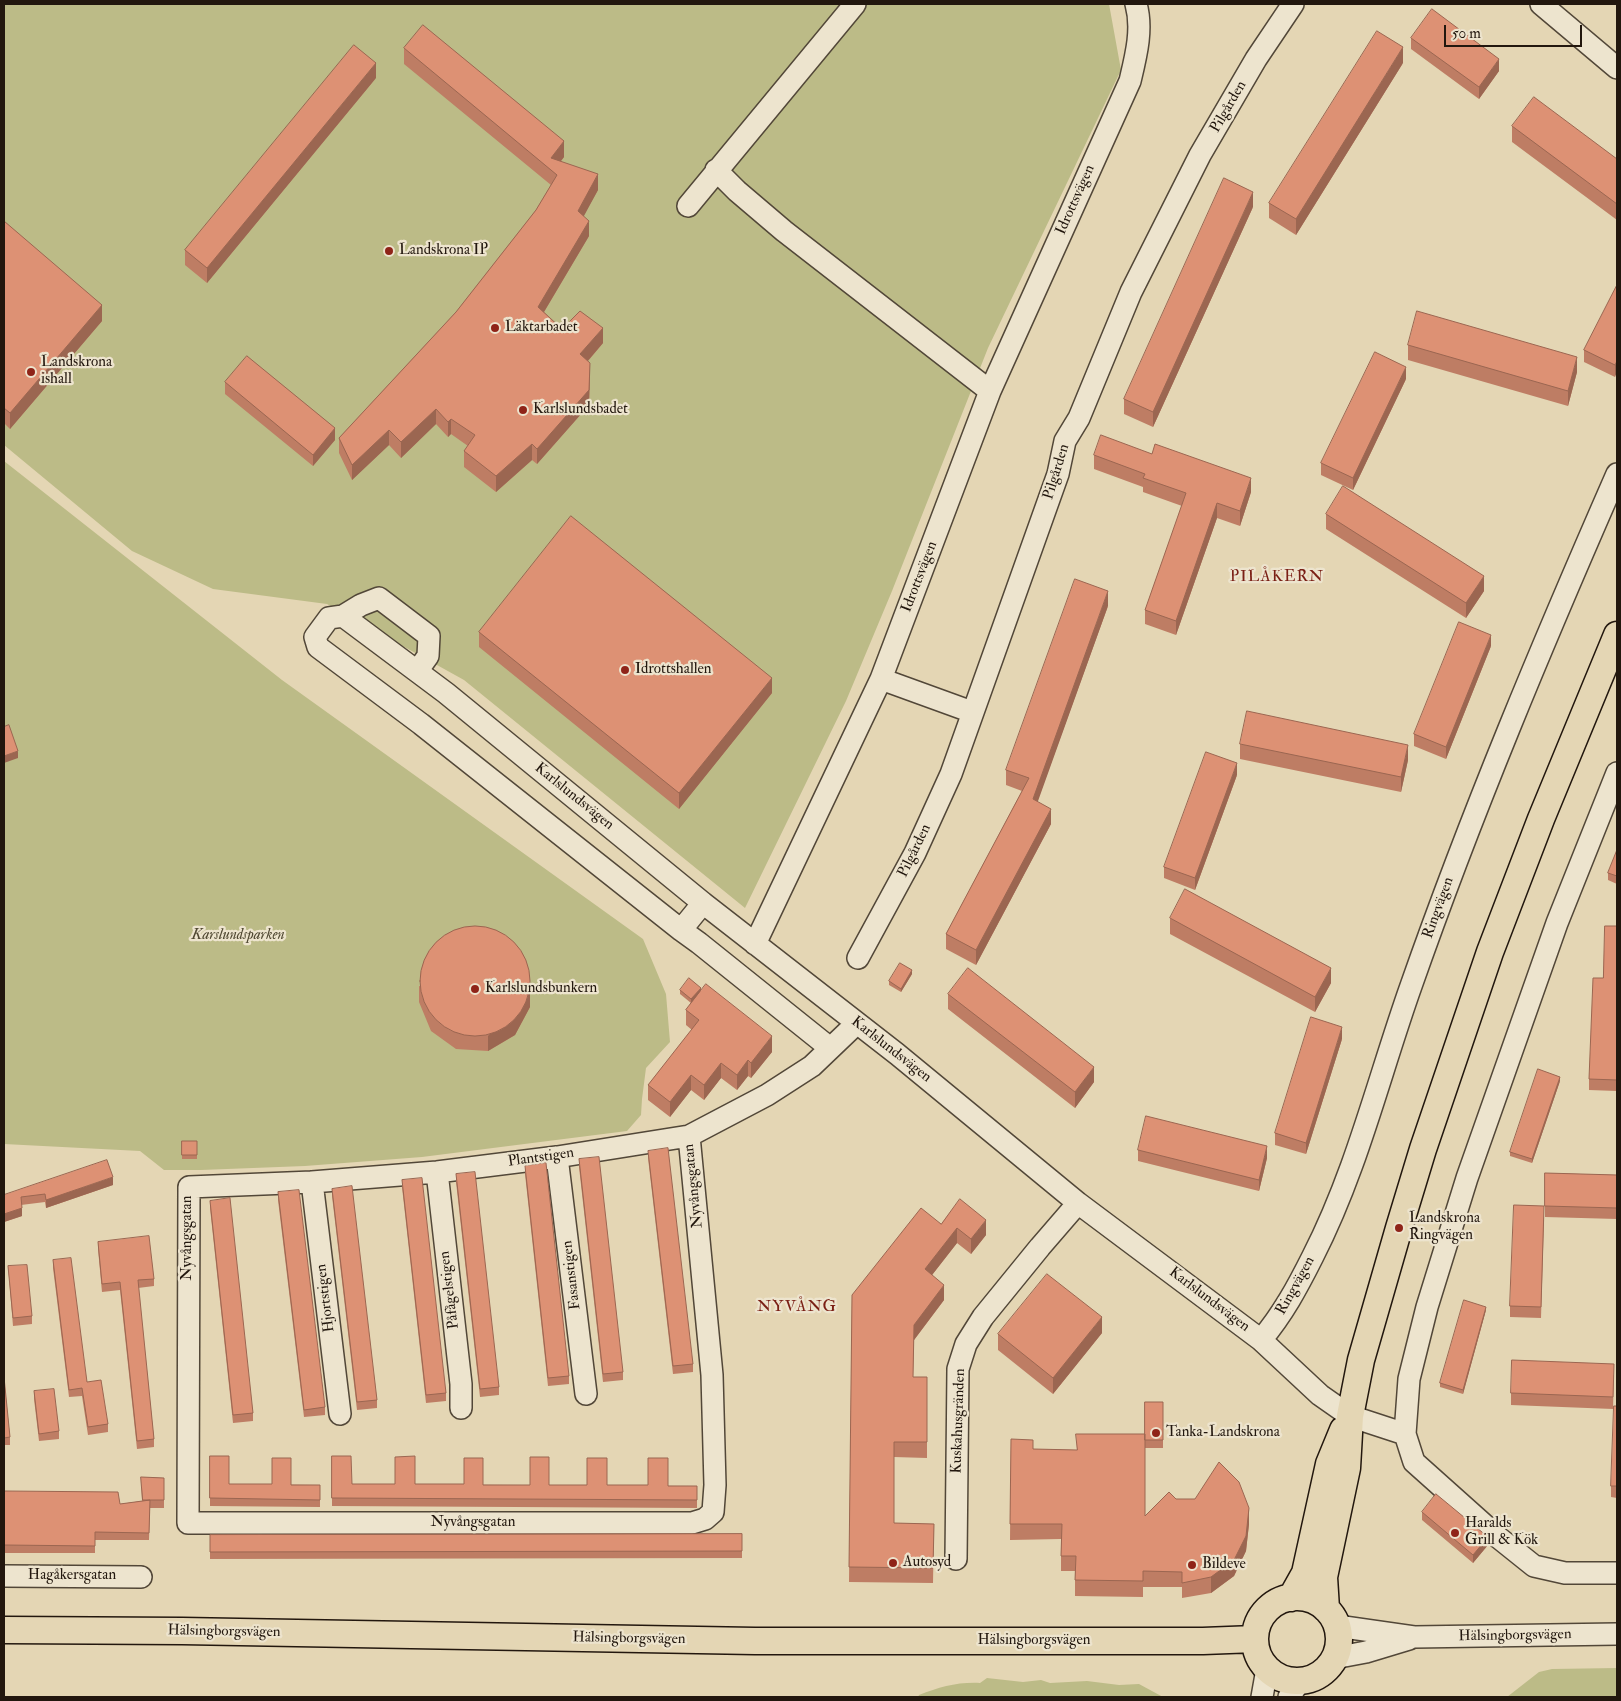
<!DOCTYPE html>
<meta charset="utf-8">
<style>
body{margin:0}
#map{position:relative;width:1621px;height:1701px;overflow:hidden;background:#e4d6b4;font-family:"IM FELL Double Pica",serif}
canvas{display:block}
.frame{position:absolute;inset:0;border:5px solid #22170e;pointer-events:none}
.scale{position:absolute;left:1444px;top:25px;width:138px;height:22px;box-sizing:border-box;border:2px solid #22170e;border-top:0;padding-left:6px;font-size:15px;line-height:18px;white-space:nowrap;color:#22170e;-webkit-text-stroke:4px #ede4ce;paint-order:stroke}
</style>
<div id="map">
<canvas width="1621" height="1701"></canvas>
<div class="frame"></div>
<div class="scale">50 m</div>
</div>
<script>
const c = document.querySelector('canvas').getContext('2d');
c.lineJoin = 'round';
function paint(path, color) { c.fillStyle = color; c.fill(path, 'evenodd'); }
function trace(path, color, width, dash) { c.strokeStyle = color; c.lineWidth = width; c.lineCap = dash ? 'butt' : 'round'; c.setLineDash(dash || []); c.stroke(path); }
function drawText(font, color, halo, rows, align = 'center') {
  c.font = font + ' "IM FELL Double Pica",serif'; c.lineWidth = 4.5; c.setLineDash([]); c.textBaseline = 'middle'; c.strokeStyle = halo; c.fillStyle = color; for (const [text, x, y, turn = 0] of rows) {
    c.save(); c.translate(x, y); c.rotate((+turn || 0) * Math.PI / 180); c.textAlign = isNaN(turn) ? turn : align; if (halo) c.strokeText(text, 0, 0); c.fillText(text, 0, 0); c.restore();
  }
}
paint(new Path2D(`
 M4,4H1109L1121,70L988,348L892,591L846,701L745,908L464,680L327,604L213,589L132,551L4,445Z
 M4,461L282,680L643,939L666,994L670,1042L646,1068L642,1099L641,1115L627,1131L422,1157L305,1166L201,1170H164L140,1151L4,1144Z
 M1617,1668V1697H1507L1539,1672L1552,1669Z
 M987,1678L1023,1682L1041,1680L1050,1683L1087,1681L1119,1685L1139,1684L1163,1697H918L919,1695C940,1687 957,1682 980,1683Z`), '#bcbb87');
const minor = new Path2D(`
 M1541,4L1617,68
 M716,170L737,191L784,231L990,391
 M688,206L855,4
 M343,616L361,605L379,598L429,636L428,656L418,670
 M881,679L972,712
 M1617,773L1557,923L1467,1178L1427,1307L1409,1379L1405,1434L1414,1462L1499,1538L1534,1566L1565,1573H1617
 M681,930L703,903
 M755,944L881,679L990,391L1130,81C1136,56 1143,29 1136,4
 M858,958L915,853L951,774L1058,474L1065,441L1079,418L1131,292L1200,155L1256,59L1293,4
 M830,1048L699,943L681,930L421,724L318,647L315,637L329,618L343,616L446,693L703,903L897,1054L1078,1203L1261,1340L1320,1395L1350,1416L1405,1434
 M689,1136L712,1375L715,1485L713,1512L705,1519L692,1523H188L189,1187L312,1182L437,1172L557,1157L689,1136L767,1095L812,1066L857,1023
 M557,1157L586,1394
 M437,1172L461,1384V1408
 M312,1182L340,1414
 M1261,1340C1283,1314 1298,1286 1313,1256C1357,1170 1379,1076 1411,986C1472,812 1543,643 1617,474
 M956,1559L958,1369L966,1344L983,1317L1040,1247L1078,1203
 M4,1576L141,1577
 M1337,1626L1414,1637L1617,1634
 M1334,1658L1366,1652L1409,1639
 M1262,1697L1267,1669
 M1289,1697L1300,1681`);
const major = new Path2D(`
 M1255 1639a42 42 0 1 1 84 0a42 42 0 1 1-84 0Z
 M1291,1598L1305,1573L1329,1464L1343,1430
 M1326,1609L1324,1577L1347,1468L1350,1416L1361,1360L1399,1228L1423,1149L1490,952L1541,819L1617,635
 M4,1630L182,1631L755,1641H1203L1255,1639`);
trace(minor, '#524738', 24);
trace(major, '#22170e', 29);
trace(minor, '#ede4ce', 21);
trace(major, '#e4d6b4', 26);
paint(new Path2D(`
 M1411,38L1499,71L1479,99L1411,49Z
 M404,48L564,157L561,161L598,190L583,216L589,236L544,312L562,329L603,343L588,361L590,378L589,405L537,464L532,460L496,492L464,467V451L468,446L451,434L448,437L436,424L401,458L389,445L352,480L339,453V438L456,312L536,210L551,185L404,64Z
 M1403,63L1296,235L1269,218V203Z
 M376,78L207,283L185,265V250Z
 M1512,126L1617,159V220L1512,142Z
 M1253,207L1153,427L1124,414V399Z
 M4,221L102,321L10,429L4,423Z
 M1617,285L1615,377L1584,362V350Z
 M1408,345L1577,372L1568,406L1408,360Z
 M1406,379L1353,490L1321,475V463Z
 M225,382L335,440L313,466L225,394Z
 M1094,455L1251,492L1240,526L1217,518L1176,635L1145,624V610L1182,506L1143,492V487L1094,469Z
 M1326,514L1484,591L1466,618L1326,529Z
 M1108,606L1037,802L1051,824L976,965L946,949V934L1022,791L1006,785V770Z
 M479,632L772,693L679,809L479,647Z
 M1491,646L1446,759L1414,746V734Z
 M1240,744L1408,760L1401,792L1240,759Z
 M1237,775L1195,890L1164,878V867Z
 M1617,850V884L1608,880V873Z
 M1170,918L1331,983L1315,1012L1170,934Z
 M1617,926V1091L1589,1090V1079L1603,978Z
 M912,974L901,992L889,985V981Z
 M419,986L530,1007L515,1035L488,1051L456,1049L431,1031L419,1002Z
 M680,990L701,991L772,1052L751,1078L748,1076L737,1090L721,1078L704,1100L691,1090L670,1117L648,1100V1085L692,1030L686,1025V1010L691,1003L680,994Z
 M948,994L1094,1082L1075,1108L948,1009Z
 M1342,1039L1306,1154L1275,1145V1133Z
 M1560,1081L1532,1163L1510,1156V1152Z
 M182,1141H197V1159H182Z
 M1138,1150L1267,1158L1259,1191L1138,1161Z
 M648,1151L693,1364V1372L673,1374L648,1158Z
 M579,1159L623,1372V1380L603,1382L579,1167Z
 M525,1166L569,1376V1384L548,1386L525,1174Z
 M1545,1173L1617,1175V1219L1545,1217Z
 M456,1174L499,1387V1395L480,1397L456,1182Z
 M402,1180L446,1393V1401L426,1403L402,1187Z
 M113,1185L46,1208L45,1202L21,1205L22,1216L4,1222V1195Z
 M332,1189L377,1400V1408L357,1410L332,1196Z
 M278,1192L325,1407V1415L304,1417L278,1200Z
 M210,1201L253,1413V1421L233,1423L210,1208Z
 M1544,1218L1541,1318L1510,1317V1306Z
 M941,1224L986,1235L971,1254L957,1243L932,1275L944,1300L914,1340L913,1377H927V1458L894,1457V1523L934,1524L933,1583L849,1582L852,1295Z
 M98,1242L154,1279V1286L138,1288L154,1439V1447L137,1449L120,1290L102,1292L98,1249Z
 M53,1260L87,1382L108,1424V1432L88,1435L82,1396L69,1397L53,1268Z
 M8,1266L32,1316V1324L13,1326Z
 M1486,1310L1463,1394L1440,1387V1383Z
 M1102,1333L1053,1394L998,1350V1334Z
 M1614,1375L1613,1409L1511,1405V1393Z
 M4,1377L10,1437V1445H4Z
 M34,1391L59,1431V1439L39,1441L34,1399Z
 M1163,1402V1448H1145V1516L1176,1499L1249,1524L1246,1551L1234,1576L1211,1593L1182,1598V1587H1143V1597L1075,1596V1571H1061V1539L1010,1540L1011,1439L1033,1449L1076,1450L1145,1434Z
 M1617,1406V1498L1611,1497V1486Z
 M210,1456L229,1484L320,1485V1507L210,1506Z
 M332,1456L352,1484L697,1486V1508L332,1506Z
 M141,1477L164,1478V1508H150L149,1540H95V1553H4V1491L120,1504L142,1501Z
 M1422,1512L1488,1545L1473,1563L1422,1520Z
 M742,1534V1558L210,1559V1535Z`), '#be7d64');
paint(new Path2D(`
 M1403,47V63L1296,235V219Z
 M1499,59V71L1479,99V87Z
 M376,63V78L207,283V268Z
 M564,141V157L553,171L551,158Z
 M598,174V190L578,227V211Z
 M1253,192V207L1153,427V412Z
 M589,221V236L538,322V307Z
 M102,305V321L10,429V413Z
 M603,328V343L580,370V354Z
 M1577,357V372L1568,406V391Z
 M1617,361V372L1615,377V365Z
 M590,363L589,405L537,464V449Z
 M1406,367V379L1353,490V478Z
 M436,409V424L401,458V442Z
 M451,419V434L448,437V422Z
 M335,428V440L313,466V455Z
 M389,430V445L352,480V465Z
 M532,444V460L496,492V476Z
 M1251,478V492L1240,526V511Z
 M1217,503V518L1176,635V621Z
 M1484,576V591L1466,618V603Z
 M1108,591V606L1033,815V799Z
 M1491,635V646L1446,759V747Z
 M772,678V693L679,809V793Z
 M1408,745V760L1401,792V777Z
 M18,751V758L4,763V756Z
 M1237,763V775L1195,890V878Z
 M1051,809V824L976,965V950Z
 M1331,968V983L1315,1012V997Z
 M912,970V974L901,992V989Z
 M701,988V992L691,1003V999Z
 M530,992V1007L515,1035L488,1051V1036Z
 M1342,1027V1039L1306,1154V1143Z
 M772,1036V1052L751,1078V1063Z
 M748,1060V1076L737,1090V1075Z
 M721,1063V1078L704,1100V1085Z
 M1094,1067V1082L1075,1108V1092Z
 M691,1075V1090L670,1117V1102Z
 M1560,1077V1081L1532,1163V1159Z
 M1267,1146V1158L1259,1191V1180Z
 M113,1177V1185L46,1208V1200Z
 M22,1208V1216L4,1222V1214Z
 M986,1220V1235L971,1254V1239Z
 M957,1228V1243L925,1284V1269Z
 M944,1285V1300L914,1340V1325Z
 M1486,1307V1310L1463,1394V1390Z
 M1102,1317V1333L1053,1394V1378Z
 M1249,1508V1524L1246,1551L1234,1576L1211,1593V1577Z
 M1488,1537V1545L1473,1563V1555Z`), '#9b6651');
const building = new Path2D(`
 M1432,9L1499,59L1479,87L1411,38Z
 M423,25L564,141L551,158L598,174L578,211L589,221L538,307L562,329L580,311L603,328L580,354L590,363L589,390L537,449L532,444L496,476L464,451L475,435L451,419L448,422L436,409L401,442L389,430L352,465L339,438L456,312L536,210L557,175L404,48Z
 M1377,31L1403,47L1296,219L1269,203Z
 M354,45L376,63L207,268L185,250Z
 M1534,97L1617,159V204L1512,126Z
 M1224,178L1253,192L1153,412L1124,399Z
 M4,221L102,305L10,413L4,408Z
 M1617,285V361L1615,365L1584,350Z
 M1417,311L1577,357L1568,391L1408,345Z
 M1375,352L1406,367L1353,478L1321,463Z
 M247,356L335,428L313,455L225,382Z
 M1101,435L1152,454L1155,444L1251,478L1240,511L1217,503L1176,621L1145,610L1186,493L1143,478L1145,474L1094,455Z
 M1343,486L1484,576L1466,603L1326,514Z
 M571,516L772,678L679,793L479,632Z
 M1075,579L1108,591L1033,799L1051,809L976,950L946,934L1029,778L1006,770Z
 M1459,622L1491,635L1446,747L1414,734Z
 M1247,711L1408,745L1401,777L1240,744Z
 M9,725L18,751L4,756V727Z
 M1206,752L1237,763L1195,878L1164,867Z
 M1617,850V876L1608,873Z
 M1185,889L1331,968L1315,997L1170,918Z
 M1605,926H1617V1080L1589,1079L1593,978H1603Z
 M420 981a55 55 0 1 1 110 0a55 55 0 1 1-110 0Z
 M900,963L912,970L901,989L889,981Z
 M968,968L1094,1067L1075,1092L948,994Z
 M689,978L701,988L691,999L680,990Z
 M706,984L772,1036L751,1063L748,1060L737,1075L721,1063L704,1085L691,1075L670,1102L648,1085L699,1020L686,1010Z
 M1311,1017L1342,1027L1306,1143L1275,1133Z
 M1538,1069L1560,1077L1532,1159L1510,1152Z
 M1146,1116L1267,1146L1259,1180L1138,1150Z
 M182,1141H197V1155H182Z
 M668,1148L693,1364L673,1366L648,1151Z
 M599,1157L623,1372L603,1374L579,1159Z
 M107,1160L113,1177L46,1200L45,1194L21,1197L22,1208L4,1214V1195Z
 M546,1163L569,1376L548,1378L525,1166Z
 M475,1172L499,1387L480,1389L456,1174Z
 M1545,1173L1617,1175V1208L1545,1206Z
 M422,1178L446,1393L426,1395L402,1180Z
 M352,1186L377,1400L357,1402L332,1189Z
 M299,1190L325,1407L304,1410L278,1192Z
 M230,1198L253,1413L233,1415L210,1201Z
 M960,1199L986,1220L971,1239L957,1228L925,1269L944,1285L914,1325L913,1377H927V1442H894V1523L934,1524L933,1568L849,1567L852,1295L921,1208L941,1224Z
 M1514,1205L1544,1206L1541,1307L1510,1306Z
 M149,1236L154,1279L138,1280L154,1439L137,1441L120,1282L102,1284L98,1242Z
 M71,1258L87,1382L101,1380L108,1424L88,1427L82,1388L69,1390L53,1260Z
 M27,1265L32,1316L13,1318L8,1266Z
 M1047,1274L1102,1317L1053,1378L998,1334Z
 M1464,1300L1486,1307L1463,1390L1440,1383Z
 M1512,1360L1614,1364L1613,1397L1511,1393Z
 M4,1377L10,1437L4,1438Z
 M54,1389L59,1431L39,1434L34,1391Z
 M1145,1402H1163V1440H1145Z
 M1614,1406H1617V1486H1611Z
 M1076,1434H1145V1516L1169,1492L1176,1499H1195L1219,1462L1239,1482L1249,1508L1246,1536L1234,1560L1211,1577L1182,1583V1572L1143,1571V1581L1075,1580L1076,1556H1061L1062,1524H1010L1011,1439L1033,1440V1449L1077,1450Z
 M210,1456H229V1484H272V1458H291V1485H320V1500L210,1498Z
 M332,1456H351L352,1484H395V1457L415,1456V1484H464V1458H483V1485H530V1457H549V1485H587V1458H607V1485H648V1458H668V1486H697V1500L332,1498Z
 M141,1477L164,1478V1500H143Z
 M4,1491L118,1492L120,1504L150,1500L149,1533L95,1532V1546L4,1545Z
 M1436,1494L1488,1537L1473,1555L1422,1512Z
 M742,1534V1551L210,1552V1535Z`);
paint(building, '#dd9174');
trace(building, '#9b6651', 1);
for (const [x, y, r, color] of [
 [389,251,5,"#8f2418"],
 [495,328,5,"#8f2418"],
 [31,372,5,"#8f2418"],
 [523,410,5,"#8f2418"],
 [625,670,5,"#8f2418"],
 [475,989,5,"#8f2418"],
 [1399,1228,5,"#8f2418"],
 [1156,1433,5,"#8f2418"],
 [1455,1533,5,"#8f2418"],
 [893,1563,5,"#8f2418"],
 [1192,1565,5,"#8f2418"]
]) { const dot = new Path2D(); dot.arc(x, y, r, 0, 2 * Math.PI); c.fillStyle = color; c.fill(dot); trace(dot, '#ede4ce', 2); }
drawText('15px', '#22170e', '#ede4ce', [
 ["Pilgården",1229,107,-60],
 ["Idrottsvägen",1076,200,-66],
 ["Pilgården",1057,472,-73],
 ["Idrottsvägen",920,577,-69],
 ["Karlslundsvägen",574,797,39],
 ["Pilgården",915,851,-64],
 ["Ringvägen",1439,908,-70],
 ["Karlslundsvägen",891,1050,38],
 ["Plantstigen",541,1158,-8],
 ["Nyvångsgatan",694,1186,-96],
 ["Nyvångsgatan",188,1238,-90],
 ["Fasanstigen",572,1275,-97],
 ["Ringvägen",1296,1286,-61],
 ["Påfågelstigen",450,1290,-97],
 ["Hjortstigen",326,1298,-97],
 ["Karlslundsvägen",1209,1300,37],
 ["Kuskahusgränden",959,1421,-88],
 ["Nyvångsgatan",473,1523],
 ["Hagåkersgatan",72,1576],
 ["Hälsingborgsvägen",224,1632,1],
 ["Hälsingborgsvägen",1515,1636,-1],
 ["Hälsingborgsvägen",629,1639,1],
 ["Hälsingborgsvägen",1034,1641]
]);
drawText('15px', '#22170e', '#ede4ce', [
 ["Landskrona IP",399,251],
 ["Läktarbadet",505,328],
 ["Landskrona",41,363],
 ["ishall",41,380],
 ["Karlslundsbadet",533,410],
 ["Idrottshallen",635,670],
 ["Karlslundsbunkern",485,989],
 ["Landskrona",1409,1219],
 ["Ringvägen",1409,1236],
 ["Tanka-Landskrona",1166,1433],
 ["Haralds",1465,1524],
 ["Grill & Kök",1465,1541],
 ["Autosyd",903,1563],
 ["Bildeve",1202,1565]
], 'left');
drawText('italic 15px', '#504832', '#ede4ce', [
 ["Karslundsparken",238,936]
]);
c.letterSpacing = '1px';
drawText('16px', '#7a1f14', '#ede4ce', [
 ["PILÅKERN",1277,578],
 ["NYVÅNG",797,1308]
]);
c.letterSpacing = '0px';
</script>
